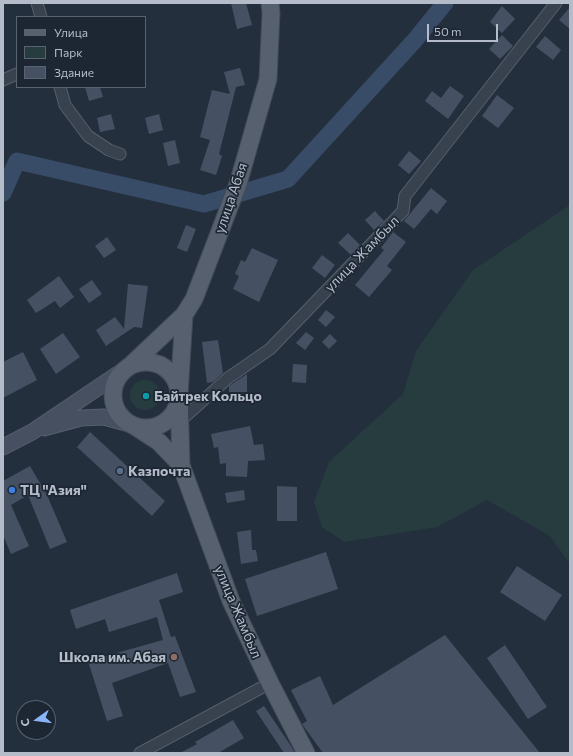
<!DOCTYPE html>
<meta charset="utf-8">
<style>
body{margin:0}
#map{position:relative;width:573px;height:756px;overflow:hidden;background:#242f3e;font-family:Commissioner,sans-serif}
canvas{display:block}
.frame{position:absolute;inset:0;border:4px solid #b4bcc9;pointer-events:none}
.legend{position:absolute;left:16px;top:16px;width:130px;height:72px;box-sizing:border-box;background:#1d2633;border:1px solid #59626f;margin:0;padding:5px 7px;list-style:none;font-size:12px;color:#b4bcc9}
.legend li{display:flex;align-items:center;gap:8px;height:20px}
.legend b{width:20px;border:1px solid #59626f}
.north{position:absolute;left:16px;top:700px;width:40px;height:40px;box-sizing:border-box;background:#1d2633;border:1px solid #59626f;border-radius:50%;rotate:256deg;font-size:11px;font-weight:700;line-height:16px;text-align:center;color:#b4bcc9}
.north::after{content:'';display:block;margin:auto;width:14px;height:18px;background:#8ab4f8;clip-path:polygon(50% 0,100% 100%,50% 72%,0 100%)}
.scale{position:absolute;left:427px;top:24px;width:71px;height:18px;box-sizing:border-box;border:2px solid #b4bcc9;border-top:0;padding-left:5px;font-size:12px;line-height:14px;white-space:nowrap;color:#b4bcc9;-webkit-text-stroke:3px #1d2633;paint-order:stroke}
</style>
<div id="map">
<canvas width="573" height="756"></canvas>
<div class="frame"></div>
<ul class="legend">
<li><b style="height:5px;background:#56606e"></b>Улица</li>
<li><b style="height:11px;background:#263c3f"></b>Парк</li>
<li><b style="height:11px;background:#455162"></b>Здание</li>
</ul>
<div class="north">С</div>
<div class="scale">50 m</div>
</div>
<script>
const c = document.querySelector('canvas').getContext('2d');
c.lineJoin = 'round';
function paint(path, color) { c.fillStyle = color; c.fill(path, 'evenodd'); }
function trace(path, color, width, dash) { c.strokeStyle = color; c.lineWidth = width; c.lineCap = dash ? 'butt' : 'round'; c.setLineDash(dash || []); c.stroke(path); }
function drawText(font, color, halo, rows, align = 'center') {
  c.font = font + ' Commissioner,sans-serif'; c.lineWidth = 3.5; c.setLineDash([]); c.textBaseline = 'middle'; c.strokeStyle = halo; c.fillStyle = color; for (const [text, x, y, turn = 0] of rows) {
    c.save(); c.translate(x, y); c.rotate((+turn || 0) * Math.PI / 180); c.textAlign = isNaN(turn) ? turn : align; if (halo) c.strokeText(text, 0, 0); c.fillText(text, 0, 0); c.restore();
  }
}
paint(new Path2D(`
 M570,205V564L550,536L487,500L437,527L344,542L322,527L314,502L329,462L403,394L416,351L473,270Z
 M130 395a15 15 0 1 1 30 0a15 15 0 1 1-30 0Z`), '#263c3f');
trace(new Path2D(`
 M3,193L17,161L204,204L288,179L415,40L445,3`), '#394c67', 17);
paint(new Path2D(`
 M231,3H246L252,25L237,29Z
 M502,6L515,19L502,33L490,22Z
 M570,7V29L559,20Z
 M502,35L513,46L500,59L489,49Z
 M545,36L561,50L553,60L536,47Z
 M240,68L245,85L236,87L219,154L222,156L216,175L200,170L210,140L200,137L212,90L230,94L224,72Z
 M450,86L464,96L448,119L425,101L432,91L441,98Z
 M85,87H100L103,97L89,101Z
 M497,95L514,108L498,128L482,116Z
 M111,114L115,129L100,132L97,118Z
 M159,114L163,130L149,134L145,118Z
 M175,140L180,163L168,166L163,143Z
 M409,151L421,161L409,174L398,165Z
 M431,188L447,201L437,214L431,209L414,229L404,221Z
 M375,211L384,221L374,230L365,220Z
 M186,225L196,229L187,252L177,248Z
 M393,232L406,242L387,266L392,270L369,297L355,285L384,250L381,248Z
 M348,233L360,245L351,255L338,243Z
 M107,237L116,250L104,258L95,246Z
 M252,248L278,260L259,302L233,289L239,276L235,274L241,260L245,262Z
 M322,255L335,265L325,278L312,268Z
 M59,276L74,297L60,308L55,301L36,313L27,300Z
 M92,280L102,294L89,303L79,289Z
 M128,284L148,286L142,328L134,327L106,346L96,330L115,317L124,329Z
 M326,310L335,317L326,327L318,320Z
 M306,332L314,338L305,350L296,343Z
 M63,333L80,357L56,374L40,349Z
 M330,334L337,341L329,349L322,342Z
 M218,340L223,373L213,382L207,383L202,342Z
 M23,352L37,380L3,398V362Z
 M293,364L307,365L306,383L292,382Z
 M247,374V392H229V386Z
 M250,426L254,445L263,444L265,460L248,461L247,477L226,476V463L220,464L218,447L214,448L211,434Z
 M90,432L165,501L152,516L77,447Z
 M30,466L47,495L67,542L50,549L28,495L11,505L29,546L11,554L3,535V481Z
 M277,486L297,487V521H277Z
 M244,490L245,500L227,503L225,493Z
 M251,530L252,550H256L258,561L241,564L237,532Z
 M326,552L338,589L257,616L245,579Z
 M517,566L562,595L545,621L500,592Z
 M177,573L183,592L159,600L171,637L175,636L196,692L180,697L168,663L112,683L123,716L107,721L88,661L163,640L157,617L109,632L105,619L76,629L70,610Z
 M445,635L540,753H323L302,724L307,721L291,690L320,676L333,705Z
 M505,645L547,707L528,719L487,658Z
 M264,706L291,746L295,753H284L256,711Z
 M233,720L244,738L218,753H180L197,744L195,742Z`), '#455162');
const minor = new Path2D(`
 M37,3L41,17
 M3,80L17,74
 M60,87L65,105L88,136L109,150L120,154
 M179,422L228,378L270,349L403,211L405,196L556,3
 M140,753L270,683`);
const secondary = new Path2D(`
 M44,428L81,418L104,417L133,425
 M3,447L32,432L130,366`);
const primary = new Path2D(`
 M184,315L179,395L181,465L231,601L270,683L306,753
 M113 395a33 33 0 1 1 66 0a33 33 0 1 1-66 0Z
 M130,366L184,315L194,299L238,184L268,79L271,13L270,3
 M136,427L159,442L181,465`);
trace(minor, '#565f6c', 13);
trace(secondary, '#565f6c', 17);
trace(primary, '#414a57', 19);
trace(minor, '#38414e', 11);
trace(secondary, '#465061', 15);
trace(primary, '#56606e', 17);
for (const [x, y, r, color] of [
 [146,396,4,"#0f9aa8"],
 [120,471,4,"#5c6f8a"],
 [12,490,4,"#3f7fe0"],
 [174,657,4,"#8d6e63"]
]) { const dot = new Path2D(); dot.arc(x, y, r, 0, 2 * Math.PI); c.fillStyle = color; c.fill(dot); trace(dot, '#1d2633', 1.5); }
drawText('14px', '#b4bcc9', '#1d2633', [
 ["улица Абая",231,198,-71],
 ["улица Жамбыл",362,254,-46],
 ["улица Жамбыл",238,612,67]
]);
drawText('bold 14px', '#b4bcc9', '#1d2633', [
 ["Байтрек Кольцо",154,396],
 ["Казпочта",128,471],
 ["ТЦ \"Азия\"",20,490],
 ["Школа им. Абая",166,657,"right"]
], 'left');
</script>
